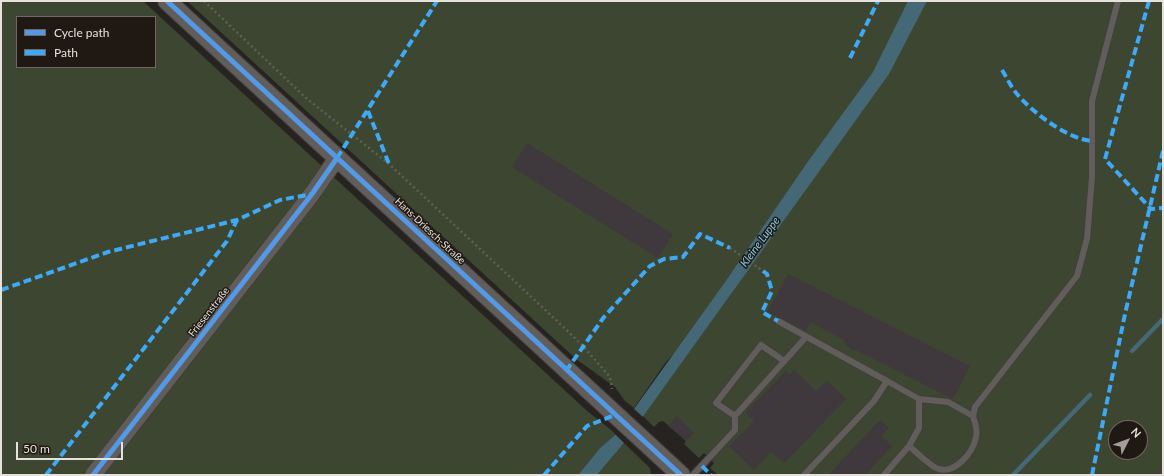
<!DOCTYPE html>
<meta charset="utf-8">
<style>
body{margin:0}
#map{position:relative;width:1164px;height:476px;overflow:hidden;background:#262320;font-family:Lato,sans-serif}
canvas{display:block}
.frame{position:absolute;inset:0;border:2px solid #e6e1dd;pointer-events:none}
.legend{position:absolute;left:16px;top:16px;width:140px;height:52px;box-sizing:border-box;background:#201913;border:1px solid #6f6964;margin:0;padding:5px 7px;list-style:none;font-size:12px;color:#e6e1dd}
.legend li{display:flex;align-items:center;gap:8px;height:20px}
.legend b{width:20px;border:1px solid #6f6964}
.north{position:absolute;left:1108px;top:420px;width:40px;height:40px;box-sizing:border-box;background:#201913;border:1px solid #6f6964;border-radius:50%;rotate:48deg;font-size:11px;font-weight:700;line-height:16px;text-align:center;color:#e6e1dd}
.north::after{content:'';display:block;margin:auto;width:14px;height:18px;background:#a39e9b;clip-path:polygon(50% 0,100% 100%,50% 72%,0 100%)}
.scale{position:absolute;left:16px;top:442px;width:107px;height:18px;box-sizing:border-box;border:2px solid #e6e1dd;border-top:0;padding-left:5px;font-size:12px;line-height:14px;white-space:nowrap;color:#e6e1dd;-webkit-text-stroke:3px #201913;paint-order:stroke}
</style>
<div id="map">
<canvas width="1164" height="476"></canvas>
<div class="frame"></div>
<ul class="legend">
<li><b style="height:5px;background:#5399e6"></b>Cycle path</li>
<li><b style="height:5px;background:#3fa9f5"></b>Path</li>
</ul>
<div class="north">N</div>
<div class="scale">50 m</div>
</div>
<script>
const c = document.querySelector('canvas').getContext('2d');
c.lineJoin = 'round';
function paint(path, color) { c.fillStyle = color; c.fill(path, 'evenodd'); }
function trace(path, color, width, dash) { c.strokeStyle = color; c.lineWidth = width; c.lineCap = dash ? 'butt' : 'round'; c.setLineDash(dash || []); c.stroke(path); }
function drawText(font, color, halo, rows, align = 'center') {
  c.font = font + ' Lato,sans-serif'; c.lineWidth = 3; c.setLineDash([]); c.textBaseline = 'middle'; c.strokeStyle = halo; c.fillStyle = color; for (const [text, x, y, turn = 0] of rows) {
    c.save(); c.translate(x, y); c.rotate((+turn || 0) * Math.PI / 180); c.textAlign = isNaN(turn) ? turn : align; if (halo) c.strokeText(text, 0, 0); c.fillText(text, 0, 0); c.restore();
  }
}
paint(new Path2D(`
 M1,1H143L586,410L616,434L600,448L578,475H1ZM17,17H155V67H17Z
 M187,1H1163V475H718L710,468L714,463L704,453L699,458L684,444L686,441L663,421L659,422L654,427L643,416L733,291L666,362L634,408L625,401L615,387L576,359ZM1116,428H1140V452H1116Z
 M624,443L650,468L651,475H597Z`), '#3d4630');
paint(new Path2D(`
 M908,1H927L889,74L624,443L597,475H578L600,448L616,434L723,285L809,160L873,72Z`), '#456876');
paint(new Path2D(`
 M632,407L644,418L625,444L614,433Z`), '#262320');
trace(new Path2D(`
 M1132,351L1163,319
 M1013,475L1090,395`), '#456876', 4.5);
paint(new Path2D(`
 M527,143L673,234L658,258L512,167Z
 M788,274L970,366L953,399L858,351L852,350L845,344L844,340L810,322L806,331L767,312Z
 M794,370L816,391L827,381L846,399L784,463L771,452L754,470L729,446L754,421L745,413L786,371L789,375Z
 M677,416L694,433L686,441L669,425Z
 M880,420L889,428L881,436L892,446L865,475H828Z`), '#3f383c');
const service = new Path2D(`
 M778,321L887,381L874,401L804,475
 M887,381L919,399L948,402L973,416L975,407L1077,276L1087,239L1092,177V101L1118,1
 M735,416L806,337
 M909,446C917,453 927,463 936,468C954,476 973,453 976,437C978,430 975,423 973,416
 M693,475L735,430V416L716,403L761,345L784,361
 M884,475L909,446L919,428V399`);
const tertiary = new Path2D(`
 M93,475L312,194L337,158`);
const secondary = new Path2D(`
 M167,1L681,475`);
trace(service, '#423f3c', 8);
trace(tertiary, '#423f3c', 18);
trace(secondary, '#423f3c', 20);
trace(new Path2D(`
 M204,1L306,98L389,164L556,320L583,346L610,377L612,389
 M730,248L763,271`), '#615e5c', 2.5, [2, 3]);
trace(service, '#605d5a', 6);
trace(tertiary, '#605d5a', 16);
trace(secondary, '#605d5a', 18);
trace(new Path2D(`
 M1149,1L1105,159L1151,209L1163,208
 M850,58L878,1
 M1002,70C1007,78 1011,87 1017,94C1033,113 1069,140 1093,141
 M368,111L389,164
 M337,158L437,1
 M763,271L767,274L772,291L762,312L778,321
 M1,290L108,252L237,220L280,200L312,194
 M566,371L604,317L650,266L664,259L683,257L700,234L730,248
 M702,466L711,475
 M46,475L227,241L237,220
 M544,475L587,426L615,415
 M1092,475L1125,314L1163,151`), '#3fa9f5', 4, [8, 4]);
trace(new Path2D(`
 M167,1L681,475
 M93,475L312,194L337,158`), '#5399e6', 5);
drawText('10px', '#e6e1dd', '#201913', [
 ["Hans-Driesch-Straße",430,231,43],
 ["Friesenstraße",209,312,-52]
]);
drawText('italic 11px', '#85cbe6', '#201913', [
 ["Kleine Luppe",760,242,-54]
]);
</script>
